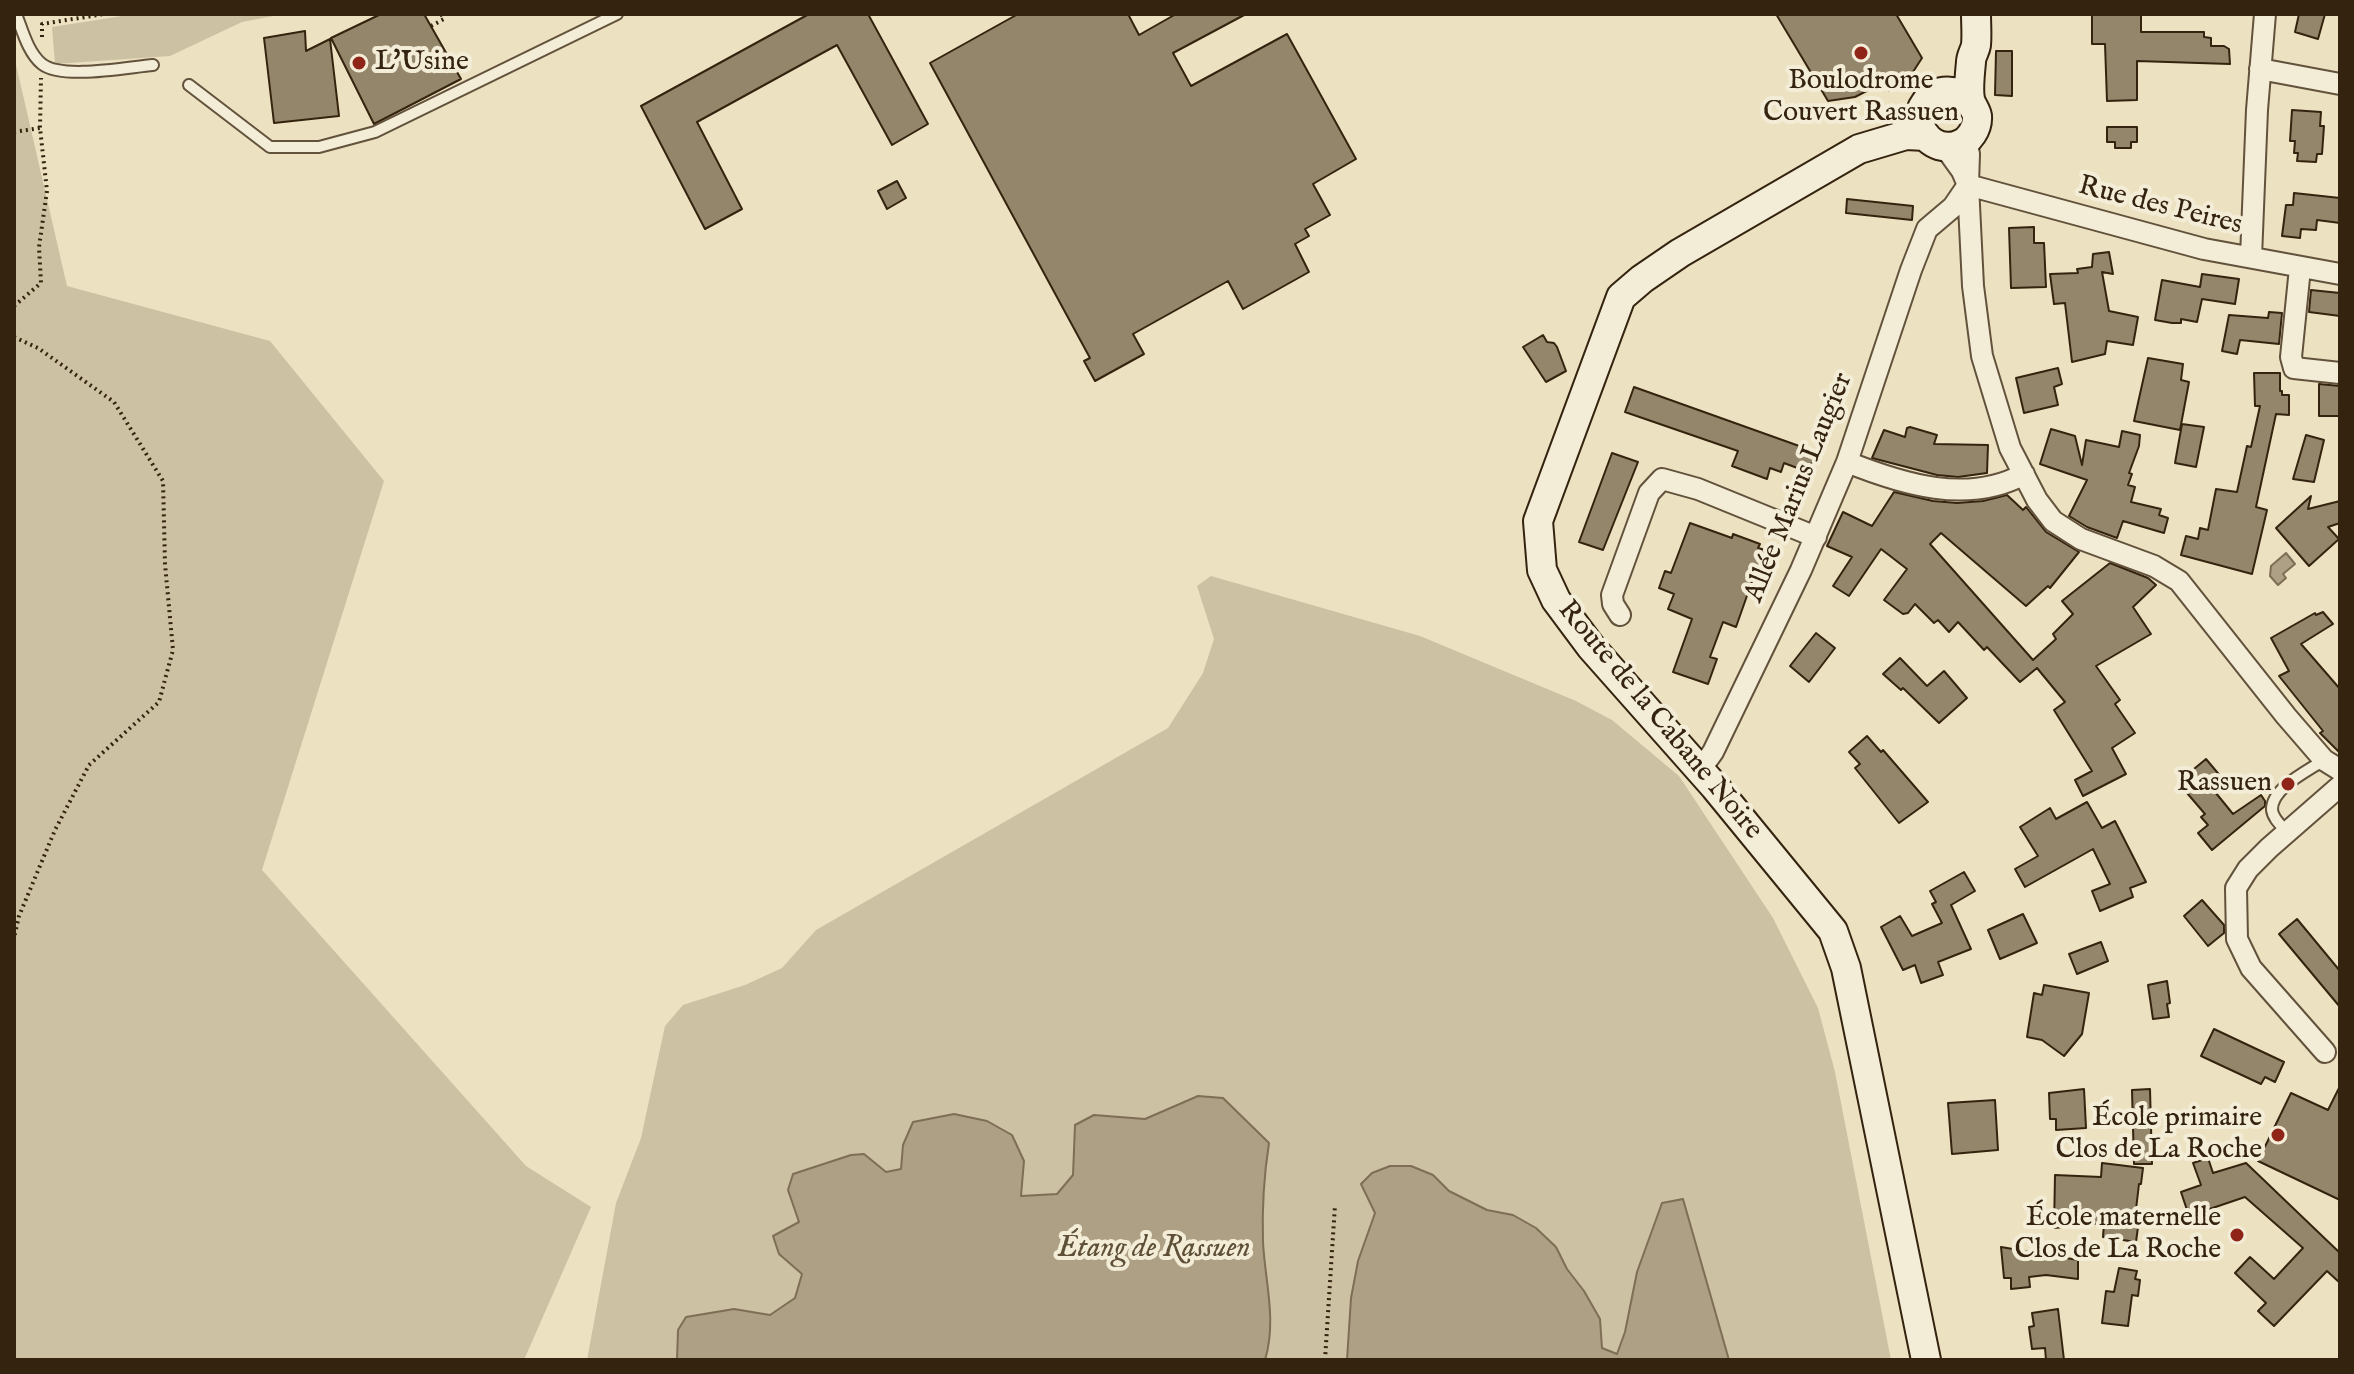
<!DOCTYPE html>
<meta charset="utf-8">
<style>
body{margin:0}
#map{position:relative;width:2354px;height:1374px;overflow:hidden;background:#ece1c1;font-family:"IM FELL English",serif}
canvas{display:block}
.frame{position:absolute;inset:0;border:16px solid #34230e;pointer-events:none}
</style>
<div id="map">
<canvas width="2354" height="1374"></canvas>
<div class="frame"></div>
</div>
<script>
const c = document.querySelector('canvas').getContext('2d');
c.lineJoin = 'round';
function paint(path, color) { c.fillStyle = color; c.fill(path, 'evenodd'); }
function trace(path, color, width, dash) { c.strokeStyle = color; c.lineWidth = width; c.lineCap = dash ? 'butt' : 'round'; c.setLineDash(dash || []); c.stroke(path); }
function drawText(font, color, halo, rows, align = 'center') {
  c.font = font + ' "IM FELL English",serif'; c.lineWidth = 8; c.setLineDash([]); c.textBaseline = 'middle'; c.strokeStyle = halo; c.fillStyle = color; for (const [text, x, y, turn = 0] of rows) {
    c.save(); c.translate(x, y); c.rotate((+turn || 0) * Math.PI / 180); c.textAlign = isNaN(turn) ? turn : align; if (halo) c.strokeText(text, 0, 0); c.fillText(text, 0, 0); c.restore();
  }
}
paint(new Path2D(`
 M135,14H284L242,22L170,56L55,64L52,27Z
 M14,56L67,286L270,341L384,481L262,870L526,1166L591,1207L524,1360H14Z
 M1211,576L1420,636L1576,701L1612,720L1679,776L1773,918L1818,1008L1835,1072L1891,1360H1729L1683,1199L1662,1203L1637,1272L1625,1332L1617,1354L1602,1348L1600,1319L1584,1291L1567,1269L1556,1247L1513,1215L1487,1210L1449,1191L1433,1175L1375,1213L1358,1261L1351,1298L1347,1360H1265C1277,1320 1265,1282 1263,1242C1262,1210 1265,1175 1269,1143L1171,1108L1145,1119H1122L1076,1149L1073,1175L1057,1194L1021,1196L1012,1135L987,1121L954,1114L903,1145L901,1169L887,1173L864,1154L823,1163L788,1190L799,1222L788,1230L779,1254L802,1274L795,1298L770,1315L758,1312L678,1330L677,1360H587L616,1203L641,1138L665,1026L683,1005L745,985L782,968L816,930L1168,728L1203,673L1214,639L1197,586Z`), '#cdc1a3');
const water = new Path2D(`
 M2286,553L2295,564L2283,574L2286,578L2278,585L2270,576L2271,566Z
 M1198,1096L1223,1098L1269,1143C1264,1175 1262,1210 1263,1242C1265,1282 1277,1320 1265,1360H677L678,1330L686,1317L734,1309L770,1315L795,1298L802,1274L779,1254L773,1236L799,1222L788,1190L793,1174L851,1155L864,1154L886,1172L901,1169L903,1145L913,1122L954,1114L987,1121L1012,1135L1024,1161L1021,1196L1057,1194L1073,1175L1075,1125L1094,1115L1145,1119Z
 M1390,1166H1411L1433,1175L1449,1191L1487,1210L1513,1215L1536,1228L1556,1247L1567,1269L1584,1291L1600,1319L1602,1348L1617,1354L1625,1332L1637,1272L1662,1203L1683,1199L1729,1360H1347L1351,1298L1358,1261L1375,1213L1361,1184L1372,1173Z`);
paint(water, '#ada084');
trace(water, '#7d6e55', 2);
const building = new Path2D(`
 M381,14H424L461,79L374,124L331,38Z
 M809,14H868L928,124L892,145L837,45L697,122L742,209L705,229L641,106Z
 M1018,14H1128L1139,35L1176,14H1246L1173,53L1191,86L1287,34L1356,159L1313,184L1330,215L1305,229L1309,236L1295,244L1309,272L1243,309L1228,281L1133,334L1144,354L1095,381L1084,361L1090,358L930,63Z
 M1776,14H1896L1922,58L1911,75L1889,91L1884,82L1855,97L1828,101Z
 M2092,14H2141V32H2204V37L2211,38V46H2224L2229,49L2230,64L2137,61V100L2107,101L2105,44H2092Z
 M2299,14H2325L2318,39L2295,32Z
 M305,31L306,51L330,39L339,116L274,123L264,38Z
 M1996,51H2012V96L1995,95Z
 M2292,110L2321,112L2320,126H2324L2322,154H2317L2316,162L2297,161L2298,153H2294L2295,141H2290Z
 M2107,127H2137V142H2131V148H2115V142H2107Z
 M897,181L906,198L887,209L878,191Z
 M2294,193L2340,198V223L2317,220L2316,230L2301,229L2300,238L2282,236L2286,205H2293Z
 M1847,199L1913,206L1912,220L1846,213Z
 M2034,227V243H2044L2046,287L2011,288L2009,228Z
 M2109,252L2113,274L2102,272L2109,311L2138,317L2133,345L2107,341L2105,354L2072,362L2065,303L2054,304L2050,274L2078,273L2077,269L2092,267L2093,254Z
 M2202,274L2239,279L2235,304L2202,299L2197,322L2181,319V323H2172L2155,320L2162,280L2200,287Z
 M2311,290L2340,293V316L2309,312Z
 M2269,312L2282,313L2279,344L2240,340L2237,354L2222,351L2229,315L2268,318Z
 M1543,335L1547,342L1554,343L1557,347L1566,371L1546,382L1523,347Z
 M2148,358L2183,364L2181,380L2189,382L2180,430L2134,421Z
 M2058,368L2062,384L2054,387L2058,405L2024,413L2016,378Z
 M2254,373H2280V391H2282V395H2289V415L2276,414L2256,507L2267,510L2252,574L2181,555L2186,536L2198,539L2200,528L2208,530L2216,489L2237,492L2247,446L2251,447L2260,406H2255Z
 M2319,384L2340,386V416H2319Z
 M1634,387L1816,452L1808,472L1784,463L1781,472L1770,468L1767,479L1732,466L1738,451L1625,412Z
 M2182,424L2204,427L2196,467L2175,463Z
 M1910,427L1937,435L1934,444L1988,445L1987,473L1958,477L1937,475L1872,458L1884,430L1905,437L1907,428Z
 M2051,429L2075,436L2082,465L2086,440L2119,447L2122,431L2140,435L2139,446L2129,473L2132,474L2128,485L2135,487L2131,502L2161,509L2159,515L2168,518L2164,533L2123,521L2117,538L2087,527L2069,516L2087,480L2040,464Z
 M2306,435L2324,440L2314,482L2293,479Z
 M1612,453L1638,462L1603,550L1579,542Z
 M1894,492L1933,501L1957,503L1983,501L2007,495L2023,510L2026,507L2046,532L2079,552L2050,588L2048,586L2026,606L1941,533L1930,544L2033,660L2056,639L2053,634L2073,614L2062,601L2110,563L2148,578L2156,585L2133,607L2151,634L2096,666L2120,700L2115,704L2135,733L2112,748L2126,774L2083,796L2075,780L2092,771L2054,710L2065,702L2037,668L2020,682L1987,647L1984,650L1958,622L1949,632L1938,620L1934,623L1915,604L1908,613L1903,614L1884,600L1907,569L1881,549L1849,596L1833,586L1852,557L1827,546L1843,512L1872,526Z
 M2311,496L2308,509L2340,501V523L2328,527L2339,539L2309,566L2276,528Z
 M1690,523L1732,538L1733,534L1760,544L1758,548L1769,551L1760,575L1755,573L1736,627L1723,622L1710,657L1717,659L1708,684L1673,672L1692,619L1668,609L1674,594L1659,588L1665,571L1671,573Z
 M2323,612L2333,624L2301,644L2340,689V753L2320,733L2323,731L2279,676L2289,671L2271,638L2315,613L2316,615Z
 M1816,633L1835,648L1809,682L1790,666Z
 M1900,658L1927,686L1944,671L1967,698L1939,723L1903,688L1901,690L1883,674Z
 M1867,736L1881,752L1883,750L1928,802L1899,823L1855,768L1860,764L1849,752Z
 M2206,759L2222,778L2211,787L2233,814L2261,795L2265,801V806L2212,850L2198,833L2208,825L2201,817L2205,814L2187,793L2192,789L2183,778Z
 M2087,802L2102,828L2115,821L2146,882L2130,888L2133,897L2100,911L2092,891L2110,884L2093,849L2025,887L2015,869L2038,856L2020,827L2050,808L2056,819Z
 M1964,872L1975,891L1951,905L1971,949L1938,962L1943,975L1921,983L1915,965L1903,970L1881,927L1900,916L1912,936L1942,923L1932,904L1936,902L1930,891Z
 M2202,900L2224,925V933L2208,946L2184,916Z
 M2023,914L2037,943L2000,959L1988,930Z
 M2297,919L2340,971V1007L2279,934Z
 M2101,942L2108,961L2077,974L2069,954Z
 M2167,981L2170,1003L2167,1004L2169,1017L2153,1019L2148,985Z
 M2044,985L2089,993L2082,1034L2064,1056L2042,1040L2027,1037L2034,993L2042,995Z
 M2214,1029L2284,1062L2275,1082L2265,1077L2261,1084L2201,1056Z
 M2340,1086V1200L2258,1161L2291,1093L2328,1110Z
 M2084,1089L2086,1128L2056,1130V1119H2050L2049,1093Z
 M2150,1089L2152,1164H2134L2132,1090Z
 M1995,1100L1998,1150L1952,1154L1948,1103Z
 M2208,1158L2213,1173L2246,1163L2340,1253V1283L2327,1271L2274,1326L2258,1311L2266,1303L2235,1273L2250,1257L2274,1279L2303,1248L2245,1197L2189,1216L2181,1192L2201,1185L2193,1163Z
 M2102,1163L2143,1168L2141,1184H2139L2134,1226L2138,1227L2136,1242L2103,1237L2104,1223L2054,1228L2055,1175L2101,1177Z
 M2001,1247L2078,1260V1279L2046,1275L2029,1277L2030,1287L2011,1289V1278H2004Z
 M2119,1268L2137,1271L2135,1279L2140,1280L2138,1296L2132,1295L2128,1326L2102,1323L2106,1291L2114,1292Z
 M2058,1309L2064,1360H2046L2045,1348L2032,1349L2029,1327L2034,1326L2032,1313Z`);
paint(building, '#94866b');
trace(building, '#34230e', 2);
const lane = new Path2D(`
 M16,14C22,29 28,53 42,64C62,80 128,67 153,65
 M189,85L270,147H319L375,132L617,14
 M2287,832C2282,826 2273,819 2272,810C2271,788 2308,771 2324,760`);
const street = new Path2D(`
 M2260,69L2340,84
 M1944,146L1962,171L1968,185L1969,154L1966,141
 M1968,185L1973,286L1982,356L2010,448L2037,500L2053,521L2081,539L2154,566L2179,581L2286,716L2324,760L2340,770
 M1968,185L2204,249L2340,274
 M2251,257L2257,110L2265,14
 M2300,268L2291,357L2294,368L2340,373
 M1847,462C1902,484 1968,505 2024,474
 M1620,615L1613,604L1612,595L1649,493L1662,479L1698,489L1816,537
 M1700,770L1713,752L1801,570L1847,462L1911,270L1927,229L1953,207L1968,185
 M2325,1052L2251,968L2237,939L2236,888L2248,869L2269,848L2340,786`);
const secondary = new Path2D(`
 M1970,101C1933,70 1900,123 1934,143C1941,147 1951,148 1958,145C1969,142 1978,128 1977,116C1976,110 1971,105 1970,99C1968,89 1970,73 1971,62C1971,56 1975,51 1976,45C1977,35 1976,24 1976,14
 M1926,1360L1846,968L1833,931L1715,787L1591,647L1556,600L1542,570L1538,521L1621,297L1642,279L1680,253L1859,149L1906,135L1926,136`);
trace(lane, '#62523b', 14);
trace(street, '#62523b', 24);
trace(secondary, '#34230e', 32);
trace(new Path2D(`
 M431,26L444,19L441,14
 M42,37V24L104,14
 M14,132L40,128
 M14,306L41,283L39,247L47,191L40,128L41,78
 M14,337L38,348L114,402L163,481L165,564L173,650L159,702L89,765L55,830L19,916L14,938
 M1325,1360L1335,1205`), '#34230e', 4, [2, 4]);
trace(lane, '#f3ecd7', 10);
trace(street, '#f3ecd7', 20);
trace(secondary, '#f3ecd7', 28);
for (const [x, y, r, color] of [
 [1861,53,8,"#8f2418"],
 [359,63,8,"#8f2418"],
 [2288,784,8,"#8f2418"],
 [2278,1135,8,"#8f2418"],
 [2237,1235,8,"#8f2418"]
]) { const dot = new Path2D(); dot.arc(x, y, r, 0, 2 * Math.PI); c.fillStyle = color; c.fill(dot); trace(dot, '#f3ecd7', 3); }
drawText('28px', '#34230e', '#f3ecd7', [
 ["L'Usine",375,63,"left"],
 ["Boulodrome",1861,82,"center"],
 ["Couvert Rassuen",1861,114,"center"],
 ["Rassuen",2272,784],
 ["École primaire",2262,1119],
 ["Clos de La Roche",2262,1151],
 ["École maternelle",2221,1219],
 ["Clos de La Roche",2221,1251]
], 'right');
drawText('28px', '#34230e', '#f3ecd7', [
 ["Rue des Peires",2160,207,14],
 ["Allée Marius Laugier",1800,488,-68],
 ["Route de la Cabane Noire",1659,721,50]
]);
drawText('italic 30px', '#5e4f37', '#f3ecd7', [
 ["Étang de Rassuen",1154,1250]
]);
</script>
